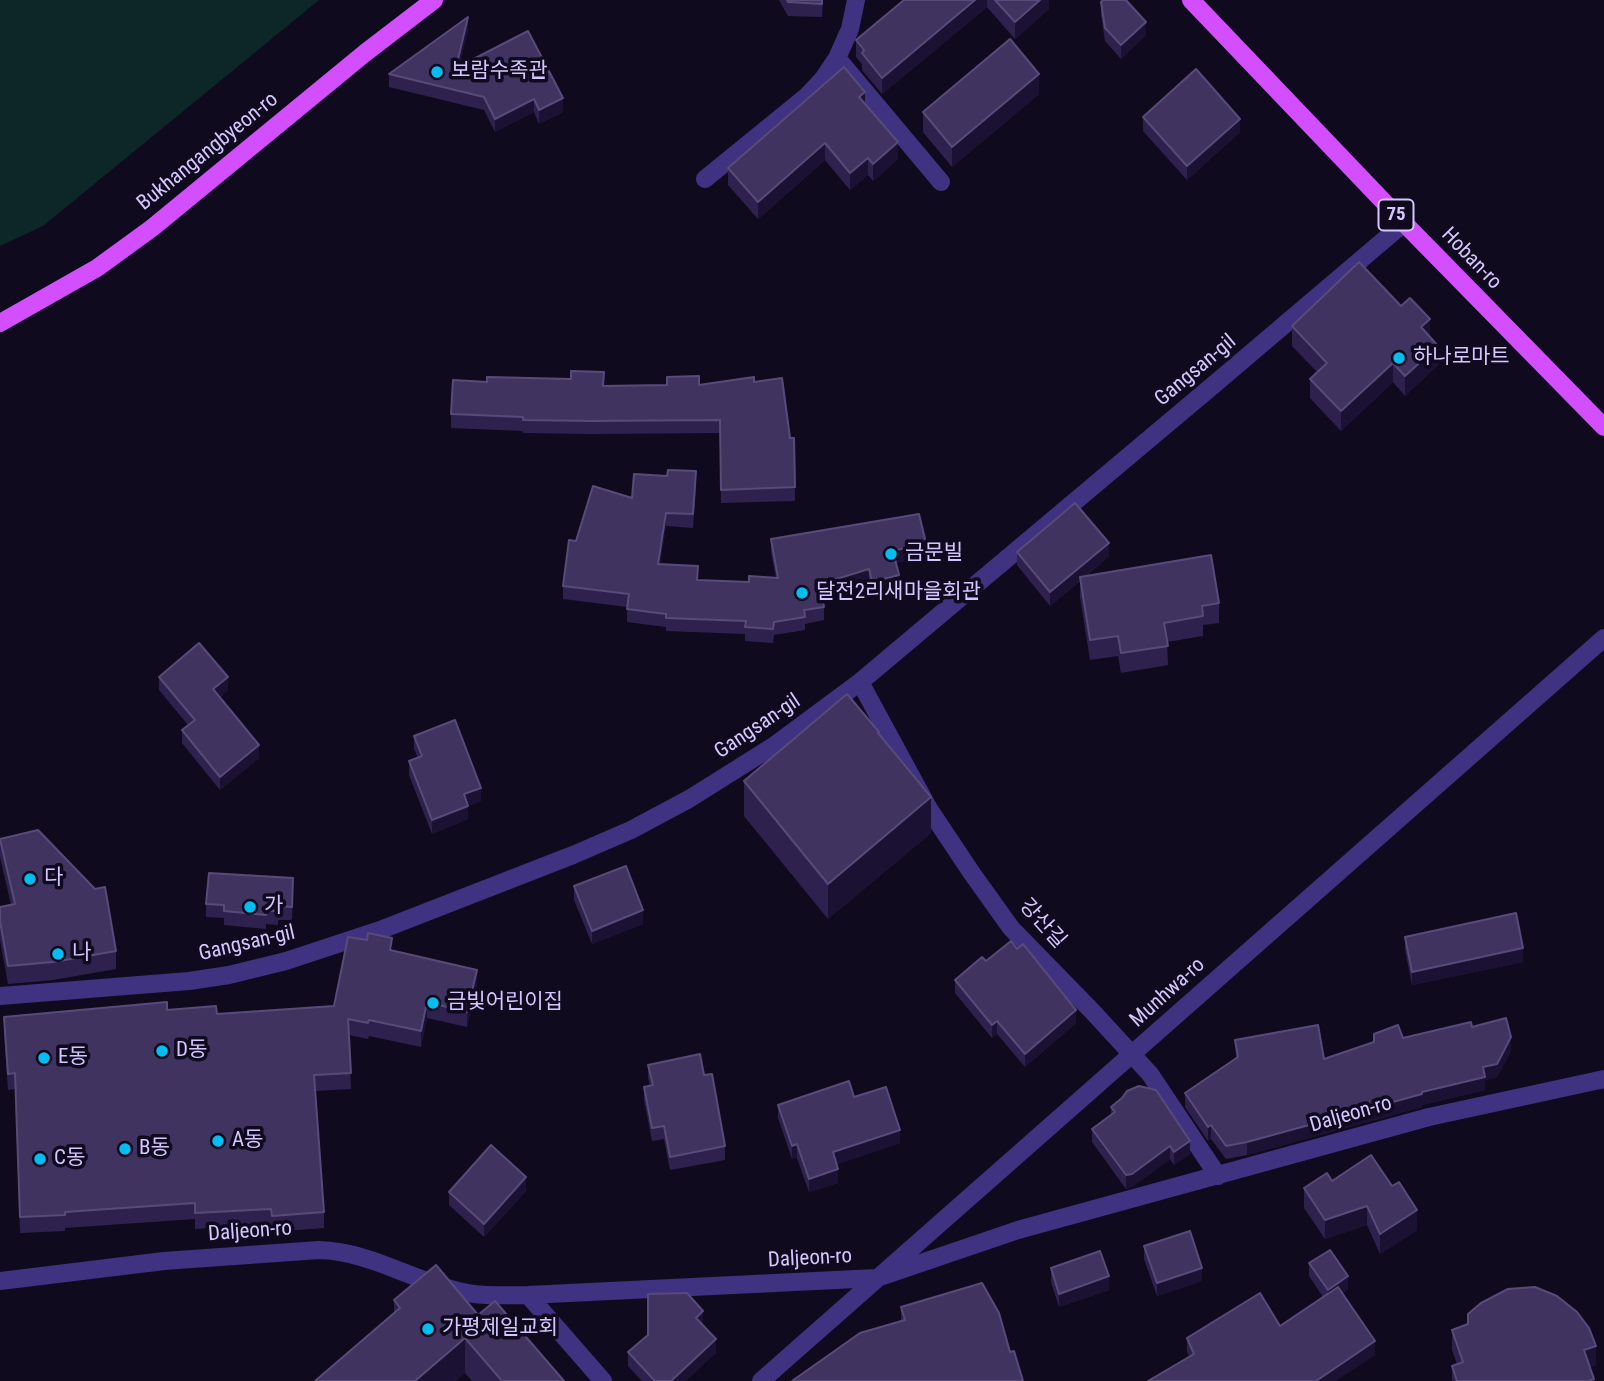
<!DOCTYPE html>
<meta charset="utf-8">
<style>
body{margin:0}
canvas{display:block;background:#100a1e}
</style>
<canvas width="1604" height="1381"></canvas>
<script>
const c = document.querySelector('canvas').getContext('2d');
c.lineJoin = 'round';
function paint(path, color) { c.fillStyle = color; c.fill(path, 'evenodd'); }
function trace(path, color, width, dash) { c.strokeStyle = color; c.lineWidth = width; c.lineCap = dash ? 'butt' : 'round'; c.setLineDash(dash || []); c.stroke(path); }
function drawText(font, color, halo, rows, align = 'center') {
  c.font = font + ' "Roboto Condensed","Noto Sans KR",sans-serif'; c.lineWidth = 7; c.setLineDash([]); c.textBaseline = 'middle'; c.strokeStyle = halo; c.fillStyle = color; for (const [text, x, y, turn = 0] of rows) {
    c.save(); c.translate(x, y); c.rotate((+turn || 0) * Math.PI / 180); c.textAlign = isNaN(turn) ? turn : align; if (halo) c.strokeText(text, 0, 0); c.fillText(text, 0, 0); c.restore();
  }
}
paint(new Path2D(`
 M0,0H319L43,226L0,246Z`), '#0d2628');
trace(new Path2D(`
 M837,58L941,182
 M705,179L807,96L823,79L837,58L850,29L856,0
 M860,682L929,809L971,872L1011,928L1092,1011L1150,1074L1218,1176
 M0,996L189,981L229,975L286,961L383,929L573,855L631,830L689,799L775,745L860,682L1217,382L1404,223
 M0,1281L164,1261L319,1250C368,1251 412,1280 458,1291C481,1297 506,1295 528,1295L877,1278L1018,1230L1429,1117L1604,1079
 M528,1295L603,1381
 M761,1381L1604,638`), '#3f3280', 18);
trace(new Path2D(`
 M1191,0L1404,223L1604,427
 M0,323L97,268L152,228L365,53L434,0`), '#d24eff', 18);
paint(new Path2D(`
 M779,0H823L822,17L788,16Z
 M904,0H1049V9L1015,39L987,7L882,94L862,70V64L856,57V40Z
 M1101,2L1146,35L1121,59L1105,41L1101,15Z
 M468,30L459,66L563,112L539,124L534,112L495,132L484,110L389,87V74Z
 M1039,94L952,167L923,132V112Z
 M865,104L898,159L873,181L868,175L850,190L825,160L758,219L728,185V168Z
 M1143,117L1240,132L1187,180L1143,131Z
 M1292,326L1430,337L1438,365L1405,396L1393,382L1341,431L1310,398V379L1317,372L1292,346Z
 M754,382L790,438H794L795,501L721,503L720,433L591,434L523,433V431L451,428V414L604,386L699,385Z
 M696,485L693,528L666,526L660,564L698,580L749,582L776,578L771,552V539L926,556L896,563L899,589L872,595L869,582L822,597L824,607V620L805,624V630L774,635L773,643L745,641V634L666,631V627L627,622V607L563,599V586L576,541L632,498Z
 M1017,552L1109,556L1086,576L1219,603V623L1203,625V636L1167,642L1168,665L1121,673L1118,656L1090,660L1080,597V581L1050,606L1017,565Z
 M159,677L228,690L220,697L259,758L220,790L182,743V730L188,725L159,690Z
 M879,735L931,833L828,919L744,816V781Z
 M414,736L481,801L468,806V819L432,834L409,775V761L418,758L414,749Z
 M0,839L116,951V969L53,980L8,984L0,939V907L11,905L0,857Z
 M574,886L643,924L592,944L574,900Z
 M293,891L292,920H278V925L266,924V929L224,925V918L206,917V904Z
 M1405,937L1523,962L1412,985L1405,950Z
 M392,951L477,986L467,1027L427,1018L421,1047L369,1036L368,1039L349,1035L351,1089L315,1091L324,1212V1228L272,1232L271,1224L195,1229V1219L65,1228V1231L20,1233L15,1089L8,1090L4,1033V1017L167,1010L217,1014L334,1006Z
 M986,961L1076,1023L1025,1067L997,1034L992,1038L955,993V980Z
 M1472,1027L1511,1051L1497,1077L1485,1080V1090L1422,1105V1107L1247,1155L1226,1159L1211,1139L1208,1141L1185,1107V1093L1236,1058L1235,1040L1324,1059Z
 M648,1065L704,1075L725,1146V1160L670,1170L664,1139L652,1141L644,1100V1087L650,1086L648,1078Z
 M854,1097L900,1143L837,1164L838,1183L809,1192L797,1158L792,1159L778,1118V1105Z
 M1111,1107L1190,1154L1174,1165L1170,1159L1132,1187L1126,1189L1092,1142V1129L1111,1115Z
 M1332,1181L1417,1230L1380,1254L1367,1225L1325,1239L1304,1208V1188Z
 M526,1191L484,1237L449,1205V1192Z
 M1144,1246L1202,1281L1157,1296L1144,1259Z
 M1309,1263L1348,1289L1343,1293L1375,1355L1190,1357L1187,1352V1338L1280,1326L1323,1297L1309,1276Z
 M1051,1268L1109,1290L1059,1307L1051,1282Z
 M394,1300L478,1315L564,1381H472L465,1373L455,1381H315L394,1313Z
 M901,1307L1010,1352L901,1321Z
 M1468,1314L1596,1365L1590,1367L1594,1381H1452V1366L1457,1364L1452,1350V1330L1468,1324Z
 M702,1325L716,1353L685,1381H642L628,1366V1352Z`), '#2f214d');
paint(new Path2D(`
 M975,0H987V7L882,94V78Z
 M1040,0H1049V9L1015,39V22Z
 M468,17V30L456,81V68Z
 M1146,22V35L1121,59V45Z
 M1039,74V94L952,167V147Z
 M865,92V109L859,97Z
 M563,98V112L539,124V110Z
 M534,99V112L495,132V119Z
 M1240,119V132L1187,180V166Z
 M898,142V159L873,181V164Z
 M825,143V160L758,219V202Z
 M868,158V175L850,190V173Z
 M1430,319V339L1421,327Z
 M1438,346V365L1405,396V376Z
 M1393,363V382L1341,431V411Z
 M666,513V526L658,578V564Z
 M926,543V556L893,564V551Z
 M1109,543V556L1050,606V592Z
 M869,569V582L820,598V584Z
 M899,575V589L872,595V582Z
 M228,677V690L213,702V689Z
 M259,745V758L220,790V777Z
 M481,788V801L468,806V819L432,834V820L464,794Z
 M931,797V833L828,919V884Z
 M643,910V924L592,944V931Z
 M1523,948V962L1412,985V972Z
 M477,970V986L467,1027V1012Z
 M427,1002V1018L421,1047V1031Z
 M1076,1010V1023L1025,1067V1054Z
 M997,1021V1034L992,1038V1025Z
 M1511,1037V1051L1497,1077L1485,1080V1090L1422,1105V1107L1247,1155V1142L1422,1092L1483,1067Z
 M1211,1125V1139L1208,1141V1127Z
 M900,1130V1143L833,1166V1152Z
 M1190,1141V1154L1174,1165V1152Z
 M797,1144V1158L792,1159V1146Z
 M1170,1146V1159L1132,1187L1126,1189V1175Z
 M838,1169V1183L809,1192V1179Z
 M526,1177V1191L484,1237V1224Z
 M1367,1206V1225L1325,1239V1220Z
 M1417,1210V1230L1380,1254V1234Z
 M1202,1268V1281L1157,1296V1283Z
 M1109,1276V1290L1059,1307V1294Z
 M1348,1276V1289L1328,1304V1290Z
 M703,1311V1325L696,1331V1318Z
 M465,1338V1373L455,1381H415Z
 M716,1339V1353L685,1381H671Z
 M1375,1341V1355L1336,1381H1316Z
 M1596,1346V1365L1584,1369V1350Z`), '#1b1132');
const building = new Path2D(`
 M787,0H822V4L788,2Z
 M904,0H975L882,78L862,53L864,50L856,40Z
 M995,0H1040L1015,22Z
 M1103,0H1126L1146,22L1121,45L1105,28L1101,2Z
 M468,17L456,68L528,31L563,98L539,110L534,99L495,119L484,97L389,74Z
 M1010,39L1039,74L952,147L923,112Z
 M844,67L865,92L859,97L898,142L873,164L868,158L850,173L825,143L758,202L728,168Z
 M1196,69L1240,119L1187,166L1143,117Z
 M1359,262L1401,306L1410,298L1430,319L1421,327L1438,346L1405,376L1393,363L1341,411L1310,379L1327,363L1292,326Z
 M571,371L604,372L603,386L667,385V377L699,376V385L754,377V382L782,378L790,438H794L795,487L721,490L720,420L591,421L523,420V417L451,414L453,380L487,382V377L571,379Z
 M668,470L696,471L693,514L666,513L658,564L698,566L697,580L749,582V576L778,578L771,539L919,514L926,543L893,551L899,575L872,582L869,569L820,584L824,607L804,610L805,617L774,622L773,629L745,627L746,621L666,618V614L627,609L629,594L563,586L569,540L576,541L593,486L632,498L634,474L667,476Z
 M1075,503L1109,543L1050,592L1017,552Z
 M1211,555L1219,603L1202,606L1203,616L1164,623L1168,646L1121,653L1118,636L1090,640L1080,577Z
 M199,643L228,677L213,689L259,745L220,777L182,730L195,720L159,677Z
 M847,694L879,732L878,733L931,797L828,884L744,781Z
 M455,720L481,788L464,794L468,806L432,820L409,761L422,756L414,736Z
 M38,830L95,889L105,887L116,951L53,962L8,966L0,921V907L15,904L0,839Z
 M626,866L643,910L592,931L574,886Z
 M209,873L293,878L292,907L278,906V911H266V915L224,911V905L206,904Z
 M1516,913L1523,948L1412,972L1405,937Z
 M368,933L392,938L390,950L477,970L467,1012L427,1002L421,1031L369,1020L368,1023L348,1019L351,1073L314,1075L324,1212L272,1216L271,1209L195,1213V1203L65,1212V1215L20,1217L15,1073L8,1074L4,1017L167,1002V1010L216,1006L217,1014L334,1006L348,937L367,940Z
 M1011,941L1017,949L1023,944L1076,1010L1025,1054L997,1021L992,1025L955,980L982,957L986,961Z
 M1506,1018L1511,1037L1497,1064L1483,1067L1485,1077L1422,1092V1094L1247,1142L1226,1146L1211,1125L1208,1127L1185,1093L1238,1057L1235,1040L1318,1025L1324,1059L1374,1042V1034L1398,1025L1403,1038L1471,1022L1472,1027Z
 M700,1054L704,1075L712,1074L725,1146L670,1157L664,1126L652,1128L644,1087L653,1085L648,1065Z
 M849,1081L854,1097L886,1087L900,1130L833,1152L838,1169L809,1179L797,1144L792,1146L778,1105Z
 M1139,1086L1156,1090L1190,1141L1174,1152L1170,1146L1132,1174L1126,1175L1092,1129L1115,1112L1111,1107L1122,1098L1127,1091Z
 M491,1145L526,1177L484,1224L449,1192Z
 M1371,1155L1392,1186L1399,1182L1417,1210L1380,1234L1367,1206L1325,1220L1304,1188L1327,1173L1332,1181Z
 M1190,1231L1202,1268L1157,1283L1144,1246Z
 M1330,1250L1348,1276L1328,1290L1309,1263Z
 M1100,1251L1109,1276L1059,1294L1051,1268Z
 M436,1265L478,1315L495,1301L564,1381H502L465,1338L415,1381H315L400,1308L394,1300Z
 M982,1283L999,1313L1010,1352L1014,1351L1023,1381H792L860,1333L905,1320L901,1307Z
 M1338,1287L1375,1341L1316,1381H1148L1194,1354L1187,1338L1260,1293L1280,1326Z
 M1535,1287L1557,1296L1577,1312L1589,1328L1596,1346L1584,1350L1594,1379L1589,1381H1457L1452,1366L1463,1362L1452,1330L1468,1324V1314L1481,1303L1508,1289Z
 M687,1293L703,1311L696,1318L716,1339L671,1381H655L628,1352L648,1335V1294Z`);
paint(building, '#413360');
trace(building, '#584a79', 2);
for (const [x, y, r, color] of [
 [437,72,7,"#00bdf2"],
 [1399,358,7,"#00bdf2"],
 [891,554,7,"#00bdf2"],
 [802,593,7,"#00bdf2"],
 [30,879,7,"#00bdf2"],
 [250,907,7,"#00bdf2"],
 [58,954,7,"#00bdf2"],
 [433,1003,7,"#00bdf2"],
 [162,1051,7,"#00bdf2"],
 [44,1058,7,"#00bdf2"],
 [218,1141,7,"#00bdf2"],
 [125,1149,7,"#00bdf2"],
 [40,1159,7,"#00bdf2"],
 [428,1329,7,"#00bdf2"]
]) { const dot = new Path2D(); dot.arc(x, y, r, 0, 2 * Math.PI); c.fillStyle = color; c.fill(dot); trace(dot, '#100a1e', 2.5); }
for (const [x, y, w] of [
 [1396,215,35]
]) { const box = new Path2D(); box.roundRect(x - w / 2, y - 15.5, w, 31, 5); c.fillStyle = '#100a1e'; c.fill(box); trace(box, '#d4c7ff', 2); }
drawText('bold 19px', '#d4c7ff', null, [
 ["75",1396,215]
]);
drawText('21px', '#d4c7ff', '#100a1e', [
 ["보람수족관",451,72],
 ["하나로마트",1413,358],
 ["금문빌",905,554],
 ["달전2리새마을회관",816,593],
 ["다",44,879],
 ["가",264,907],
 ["나",72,954],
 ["금빛어린이집",447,1003],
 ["D동",176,1051],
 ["E동",58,1058],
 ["A동",232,1141],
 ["B동",139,1149],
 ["C동",54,1159],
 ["가평제일교회",442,1329]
], 'left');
drawText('21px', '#d4c7ff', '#100a1e', [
 ["Bukhangangbyeon-ro",208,152,-39],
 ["Hoban-ro",1471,259,46],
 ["Gangsan-gil",1196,371,-40],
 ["Gangsan-gil",758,727,-34],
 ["강산길",1042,924,48],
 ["Gangsan-gil",247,944,-13],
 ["Munhwa-ro",1168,993,-42],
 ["Daljeon-ro",1351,1115,-16],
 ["Daljeon-ro",250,1232,-4],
 ["Daljeon-ro",810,1259,-3]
]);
</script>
